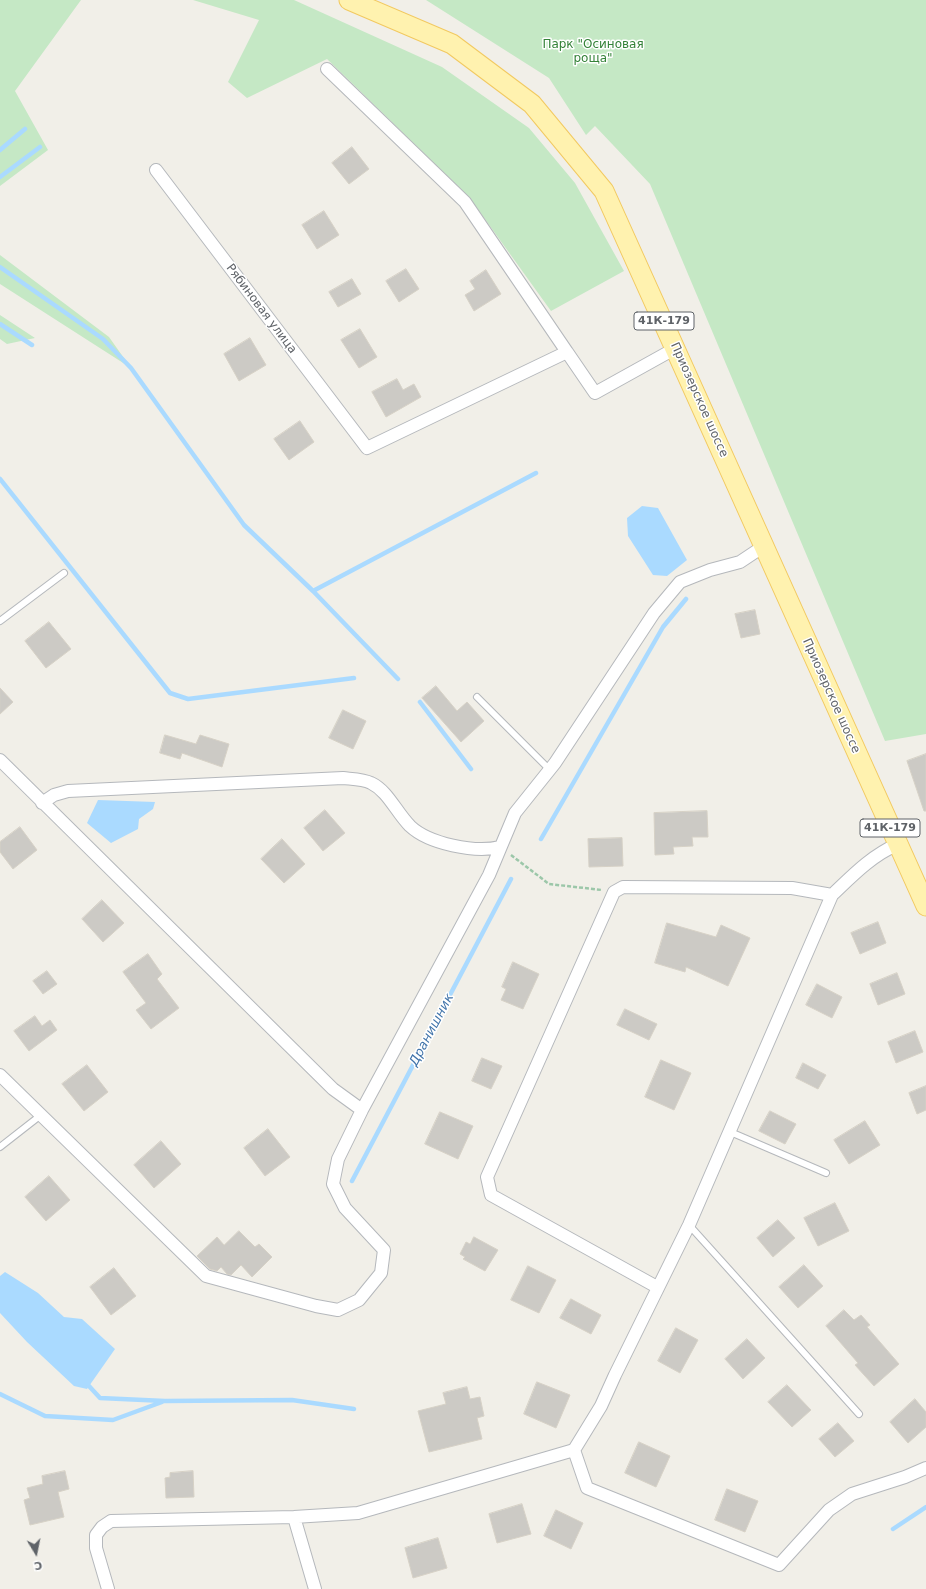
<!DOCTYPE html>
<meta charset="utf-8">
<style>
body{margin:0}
#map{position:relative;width:926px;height:1589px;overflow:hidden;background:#f1efe8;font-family:"DejaVu Sans",sans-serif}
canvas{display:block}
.north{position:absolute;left:16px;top:1533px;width:40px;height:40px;-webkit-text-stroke:3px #fff;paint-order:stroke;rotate:170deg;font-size:11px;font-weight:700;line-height:16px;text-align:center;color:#5f6368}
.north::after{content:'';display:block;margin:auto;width:14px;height:18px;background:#5f6368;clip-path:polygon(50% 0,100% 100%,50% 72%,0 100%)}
</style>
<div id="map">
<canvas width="926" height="1589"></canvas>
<div class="north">С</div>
</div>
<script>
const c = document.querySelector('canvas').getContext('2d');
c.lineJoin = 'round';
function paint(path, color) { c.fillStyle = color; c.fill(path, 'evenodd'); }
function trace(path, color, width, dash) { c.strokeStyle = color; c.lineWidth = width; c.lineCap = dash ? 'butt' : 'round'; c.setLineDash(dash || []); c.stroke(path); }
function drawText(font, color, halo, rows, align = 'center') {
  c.font = font + ' "DejaVu Sans",sans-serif'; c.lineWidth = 3; c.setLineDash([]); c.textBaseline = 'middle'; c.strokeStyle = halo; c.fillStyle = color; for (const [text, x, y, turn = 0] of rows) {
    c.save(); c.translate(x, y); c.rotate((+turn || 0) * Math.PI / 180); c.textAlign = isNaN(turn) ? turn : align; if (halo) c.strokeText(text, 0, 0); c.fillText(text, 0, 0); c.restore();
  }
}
paint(new Path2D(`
 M0,0H81L15,91L48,150L0,186Z
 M193,0H294L442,67L529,128L575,183L624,271L551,311L469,197L327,59L247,98L228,82L259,20Z
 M426,0H926V734L885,741L650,184L595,126L586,135L549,78Z
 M0,255L109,337L131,368L0,284Z
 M0,315L35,338L7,344L0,339Z`), '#c5e8c5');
paint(new Path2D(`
 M642,506L658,508L687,560L667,576L653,575L628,536L627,518Z
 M98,800L155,802L153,809L139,819L138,829L111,843L87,823Z
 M5,1272L38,1293L64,1317L82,1319L115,1349L87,1389L74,1386L27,1342L0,1313V1276Z`), '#aadaff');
trace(new Path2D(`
 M0,150L25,129
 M0,177L40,147
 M0,267L103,339L131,368L244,525L313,591L536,473
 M0,324L32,345
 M0,479L170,693L188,699L354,678
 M313,591L398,679
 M420,702L471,769
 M541,839L663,627L686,599
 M352,1181L511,879
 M89,1386L100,1398L165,1401L292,1400L354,1409
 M0,1394L45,1416L113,1420L162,1402
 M893,1529L926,1507`), '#aadaff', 4.5);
const building = new Path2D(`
 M352,147L369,169L349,184L332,163Z
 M324,211L339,235L317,249L302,225Z
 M406,269L419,289L399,302L386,281Z
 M486,270L501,294L474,311L465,295L475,289L470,281Z
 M352,279L361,294L338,307L329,292Z
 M360,329L377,357L359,368L341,340Z
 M250,338L266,365L239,381L224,354Z
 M397,379L403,390L414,384L421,397L386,417L372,392Z
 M300,421L314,442L289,460L274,439Z
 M755,610L760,634L741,638L735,614Z
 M49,622L71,649L46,668L25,641Z
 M436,686L457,711L467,702L484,721L461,742L422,698Z
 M0,688L13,702L0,714Z
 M343,710L366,721L353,749L329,738Z
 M165,735L196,744L200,735L229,744L222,767L182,753L180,759L160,753Z
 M926,754V811H924L907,761Z
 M325,810L345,833L323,851L304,828Z
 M707,811L708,837H692L693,846L673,847L674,854L655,855L654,813Z
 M20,827L37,850L13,869L0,852V842Z
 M622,838L623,866L589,867L588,839Z
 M282,839L305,864L284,883L261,859Z
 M102,900L124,923L103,942L82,919Z
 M878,922L886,943L860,954L851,933Z
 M667,923L716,937L721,925L750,938L728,986L686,967L685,972L655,963Z
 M148,954L162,974L157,979L179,1008L151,1029L136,1010L146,1003L123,972Z
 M513,962L539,974L523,1009L501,1000L506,989L502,987Z
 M47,971L57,984L43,994L33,981Z
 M897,973L905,994L878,1005L870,984Z
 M817,984L842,997L832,1018L806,1005Z
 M625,1009L657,1024L649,1040L617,1025Z
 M35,1016L42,1026L50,1020L57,1030L29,1051L14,1031Z
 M915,1031L923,1052L896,1063L888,1042Z
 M482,1058L502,1066L491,1089L472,1081Z
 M661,1060L691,1073L674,1110L645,1097Z
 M803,1063L826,1075L818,1089L796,1078Z
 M87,1065L108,1092L84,1111L62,1084Z
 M926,1086V1110L917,1114L909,1093Z
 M770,1111L796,1124L785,1144L759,1131Z
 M440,1112L473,1126L458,1159L425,1144Z
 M865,1121L880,1145L849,1164L834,1140Z
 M268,1129L290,1157L265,1176L244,1148Z
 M161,1141L181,1164L154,1188L134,1165Z
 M49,1176L70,1200L46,1221L25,1197Z
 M835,1203L849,1231L818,1246L804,1218Z
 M778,1220L795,1238L773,1257L757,1238Z
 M239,1231L255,1247L259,1244L272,1257L252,1277L241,1265L231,1275L227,1274L221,1267L217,1271L210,1269L197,1256L217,1237L224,1245Z
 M474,1237L498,1250L485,1271L463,1259L465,1257L460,1254L466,1242L470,1244Z
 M804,1265L823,1286L798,1308L779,1287Z
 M528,1266L556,1280L539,1313L511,1300Z
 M114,1268L136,1296L111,1315L90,1287Z
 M571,1299L601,1315L591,1334L560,1318Z
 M844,1310L854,1320L861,1315L870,1325L867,1327L899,1364L874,1386L855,1365L858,1363L826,1326Z
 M676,1328L698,1340L680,1373L658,1361Z
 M747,1339L765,1358L743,1379L725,1359Z
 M537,1382L570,1395L556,1428L524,1414Z
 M787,1385L811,1410L792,1427L768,1402Z
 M467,1387L470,1399L480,1397L484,1416L477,1418L482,1439L429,1452L418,1411L446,1404L443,1393Z
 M915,1399L926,1412V1427L908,1443L890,1422Z
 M838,1423L854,1441L835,1457L819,1439Z
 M639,1442L670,1456L656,1487L625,1473Z
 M65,1471L69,1489L58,1492L64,1517L30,1525L24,1500L30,1498L27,1488L43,1484L42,1476Z
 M193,1471L194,1497L166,1498L165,1478L170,1477V1473Z
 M727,1489L758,1501L745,1532L715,1520Z
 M522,1504L531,1534L497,1543L489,1514Z
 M556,1510L583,1523L571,1549L544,1536Z
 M438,1538L447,1568L413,1578L405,1548Z`);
paint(building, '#cccac5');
trace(building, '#d6d1c6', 1);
const service = new Path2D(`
 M0,621L64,573
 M477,697L549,769
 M728,1131L826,1173
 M0,1147L41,1115
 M689,1225L859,1414`);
const minor = new Path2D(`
 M327,69L465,202L567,352
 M156,170L367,448L567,352L595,393L676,348
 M0,760L333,1089L362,1110
 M42,803L54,795L68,791L343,778C351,779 363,779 371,783C388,791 396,812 410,826C429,844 475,853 500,847
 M0,1075L206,1276L316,1306L338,1310L359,1300L381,1273L384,1250L345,1208L333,1184L338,1159L362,1110L489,875L515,813L555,763L654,613L680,582L710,570L740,562L764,546
 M657,1287L491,1195L487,1177L614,892L623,887L792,888L832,895
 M574,1450L587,1488L779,1565L829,1510L852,1494L905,1477L926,1468
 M294,1517L315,1589
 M108,1589L96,1548V1535L102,1527L111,1521L294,1517L358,1513L574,1450L601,1406L615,1375L689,1225L832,895C853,875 871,856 898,844`);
const primary = new Path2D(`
 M349,0L452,44L532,104L604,191L926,906`);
trace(service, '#b5b8bc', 8);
trace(minor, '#b5b8bc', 14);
trace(primary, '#f2c960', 21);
trace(new Path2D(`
 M511,855L549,884L602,890`), '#9cc7a9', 2.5, [4, 2]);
trace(service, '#fff', 6);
trace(minor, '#fff', 12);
trace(primary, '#fff2af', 19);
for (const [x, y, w] of [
 [664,321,60],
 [890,828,60]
]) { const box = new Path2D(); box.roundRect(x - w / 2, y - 9, w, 18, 3); c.fillStyle = '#fff'; c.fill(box); trace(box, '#5f6368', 1); }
drawText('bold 11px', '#5f6368', null, [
 ["41К-179",664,321],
 ["41К-179",890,828]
]);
drawText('12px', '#348238', '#fff', [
 ["Парк \"Осиновая",593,45],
 ["роща\"",593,59]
]);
drawText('12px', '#5f6368', '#fff', [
 ["Рябиновая улица",261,309,53],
 ["Приозерское шоссе",699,400,66],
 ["Приозерское шоссе",831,696,66]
]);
drawText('italic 13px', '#4174aa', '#fff', [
 ["Дранишник",432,1030,-62]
]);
</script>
